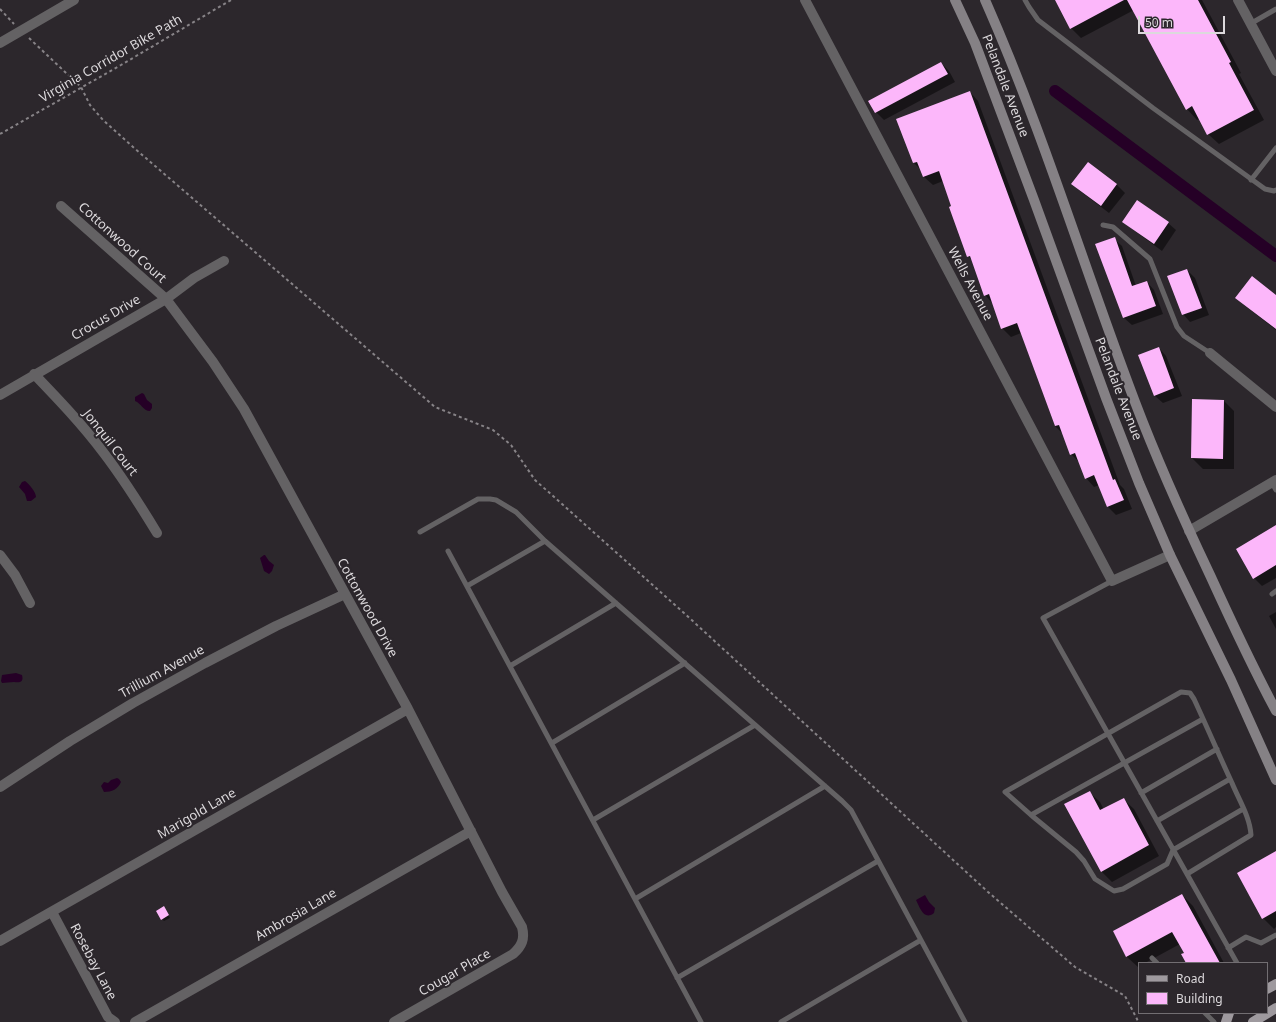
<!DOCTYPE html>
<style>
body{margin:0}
#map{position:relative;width:1276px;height:1022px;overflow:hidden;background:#2c272c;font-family:"Noto Sans",sans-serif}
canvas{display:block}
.legend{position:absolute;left:1138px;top:962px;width:130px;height:52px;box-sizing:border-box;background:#2c272c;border:1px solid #726e72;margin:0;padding:5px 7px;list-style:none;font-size:12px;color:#dcd9dc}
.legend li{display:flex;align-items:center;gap:8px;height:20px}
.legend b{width:20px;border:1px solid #726e72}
.scale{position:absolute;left:1138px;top:16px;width:87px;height:18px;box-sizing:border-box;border:2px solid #dcd9dc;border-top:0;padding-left:5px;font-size:12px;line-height:14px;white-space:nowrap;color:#dcd9dc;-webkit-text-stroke:3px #2c272c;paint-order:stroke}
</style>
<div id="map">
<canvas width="1276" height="1022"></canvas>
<ul class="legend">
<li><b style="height:5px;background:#9e999e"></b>Road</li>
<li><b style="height:11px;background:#fcb7fa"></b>Building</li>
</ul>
<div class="scale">50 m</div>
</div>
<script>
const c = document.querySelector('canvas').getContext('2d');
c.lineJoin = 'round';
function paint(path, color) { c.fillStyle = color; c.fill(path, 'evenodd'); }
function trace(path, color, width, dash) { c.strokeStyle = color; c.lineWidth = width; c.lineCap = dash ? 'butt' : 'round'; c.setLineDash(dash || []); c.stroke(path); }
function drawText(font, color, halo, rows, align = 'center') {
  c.font = font + ' "Noto Sans",sans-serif'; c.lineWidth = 4; c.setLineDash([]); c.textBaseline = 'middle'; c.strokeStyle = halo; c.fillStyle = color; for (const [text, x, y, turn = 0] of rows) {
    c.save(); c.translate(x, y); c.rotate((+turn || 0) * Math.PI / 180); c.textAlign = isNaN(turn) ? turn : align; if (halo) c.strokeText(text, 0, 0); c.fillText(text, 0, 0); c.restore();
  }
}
paint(new Path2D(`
 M142,393L144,394L147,400L152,404V408L150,411C143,411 141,403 135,401V397Z
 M25,481C29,484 36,492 36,497L31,501H27L25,494L19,487L22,482Z
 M264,555H265L269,561L274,565L272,571L269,574L264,571L260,558Z
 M16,673L22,675C24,682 20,683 14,682C10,682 6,683 2,683L1,681L2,675Z
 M117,778L119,779L121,782C118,789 112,792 104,792L101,786L104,782L108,783L111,780Z
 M925,895L929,902L935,908L934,913C924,921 920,908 916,900Z`), '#250026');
paint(new Path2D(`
 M1056,0H1202L1241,73L1239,74L1264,120L1219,144L1208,134L1200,118L1197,120L1187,109L1134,10L1081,38L1071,28Z
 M941,63L949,71L955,82L884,120L876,112Z
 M970,92L978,101L1120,485L1124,489L1132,509L1116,515L1108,507L1099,485L1094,487L1086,478L1080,463L1071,454L1064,435L1055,426L1021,333L1011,337L1002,328L993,304L985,295L973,261L968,256L943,181L933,185L924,177L922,171L914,163Z
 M1088,163L1117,185L1125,193L1109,213L1080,191L1073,184Z
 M1124,222L1168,223L1176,230L1162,251L1132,229Z
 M1114,239L1122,246L1136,286L1147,282L1154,290L1163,314L1132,325L1124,318L1097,245Z
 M1187,270L1195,278L1209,315L1190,322L1183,314Z
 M1276,296V330L1244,305L1236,298Z
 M1159,348L1166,356L1182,396L1163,403L1155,396Z
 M1193,400L1224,401L1234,411V469H1203L1192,458Z
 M1276,529V578L1262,586L1254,578Z
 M1276,612V629L1269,616Z
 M1089,792L1100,802L1104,810L1123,799L1134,809L1159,856L1112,882L1101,871Z
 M1276,853V927L1274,929L1263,918Z
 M1182,895L1193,906L1224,963H1187L1185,954L1180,944L1145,963H1139V966L1138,967L1127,957L1114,932Z
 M166,910L170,918L164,921L162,919Z`), '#0007');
trace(new Path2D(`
 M1055,91L1276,256`), '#250026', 12);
paint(new Path2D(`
 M1055,0H1124L1070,29Z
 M1127,0H1198L1231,62L1229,63L1254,110L1207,135L1192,106L1186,110Z
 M941,62L948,74L875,113L868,101Z
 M970,91L1113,480L1115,479L1124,500L1107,507L1094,475L1085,479L1075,453L1070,455L1059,425L1055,426L1017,323L1001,329L989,294L984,296L970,256L967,257L949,207L951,206L939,171L923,177L917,162L913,163L896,119Z
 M1088,162L1117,184L1101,206L1071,184Z
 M1137,200L1169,222L1154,244L1122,222Z
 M1115,237L1132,286L1147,281L1156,306L1123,318L1095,244Z
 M1187,269L1202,308L1182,315L1167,276Z
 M1252,276L1276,295V329L1235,298Z
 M1159,347L1174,388L1154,396L1138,355Z
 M1192,399L1224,400L1223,459L1191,458Z
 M1276,525V565L1253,579L1236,549Z
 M1090,791L1100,810L1124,798L1149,845L1101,872L1064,804Z
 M1276,851V911L1262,919L1237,873Z
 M1182,894L1220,963H1186L1181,954L1184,953L1172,932L1126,957L1113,931Z
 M164,906L169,915L161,920L156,911Z`), '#fcb7fa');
trace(new Path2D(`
 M0,9L14,24
 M29,38L81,87L90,105L103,120L133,147L435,407L493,430L511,445L535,480L684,613L988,892L1075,967L1125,996L1137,1019L1138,1022
 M0,134L121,65L231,0`), '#878387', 2, [3, 3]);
trace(new Path2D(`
 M1025,0L1029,7L1038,20L1153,108L1265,189L1274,191L1276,190
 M1250,24L1276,9
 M1251,180L1276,148
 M1103,225L1113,227L1150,259L1177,327L1184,336L1210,353
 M1272,483L1276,490
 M420,532L478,499H490L496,500L516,512L545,541L842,801L851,810L965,1022
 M448,551L701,1022
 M1112,581L1043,618L1237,963
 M467,586L545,541
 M1272,594L1276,591
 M510,666L616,603
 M552,743L685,663
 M1141,793L1217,749
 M1031,815L1203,719
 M593,820L755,725
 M1157,821L1230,779
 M1187,874L1251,835C1250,817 1239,800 1232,783C1219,755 1207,727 1194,699L1190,693L1181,692L1005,792L1031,815L1076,852L1084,861L1095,879L1114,891L1123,889L1167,864L1173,850L1243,809
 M635,899L825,786
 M1228,948L1246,937L1261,943L1276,935
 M1152,958L1157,963
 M677,978L878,861
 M1205,1013L1214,1022
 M781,1022L921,940`), '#646264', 5);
trace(new Path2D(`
 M805,0L1112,581L1170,555
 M1238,0L1276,71
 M0,43L74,0
 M61,206L166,299L213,362L244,409L408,709L502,892L522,927C525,939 522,946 513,954L394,1022
 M1210,353L1276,407
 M34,374C58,399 82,424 103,452C123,478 140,505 157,533
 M0,395L166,299L194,278L224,261
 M1189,531L1276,480
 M0,555L15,575L30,603
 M0,787L70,741L133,703L205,663L276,626L345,594
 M52,912L108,1017L115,1022
 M0,941L408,709
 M135,1022L471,831`), '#646264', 10);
trace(new Path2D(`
 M955,0L975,43L1034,200L1106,398L1139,483L1170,555L1231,680L1276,780
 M985,0C1043,131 1084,268 1135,402C1157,460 1183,518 1210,575C1231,621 1252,666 1276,711`), '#858185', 10);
trace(new Path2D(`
 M1267,989L1276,984
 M1226,1022L1229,1013
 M1253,1022L1276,1008`), '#9e999e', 10);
drawText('13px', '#dcd9dc', '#2c272c', [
 ["Virginia Corridor Bike Path",111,59,-30],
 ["Pelandale Avenue",1005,86,69],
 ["Cottonwood Court",122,243,42],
 ["Wells Avenue",970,284,62],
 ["Crocus Drive",106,318,-30],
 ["Pelandale Avenue",1118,389,69],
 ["Jonquil Court",110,443,52],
 ["Cottonwood Drive",367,608,61],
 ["Trillium Avenue",162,672,-29],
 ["Marigold Lane",197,814,-30],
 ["Ambrosia Lane",296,915,-30],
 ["Rosebay Lane",93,962,62],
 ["Cougar Place",455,973,-30]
]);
</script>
